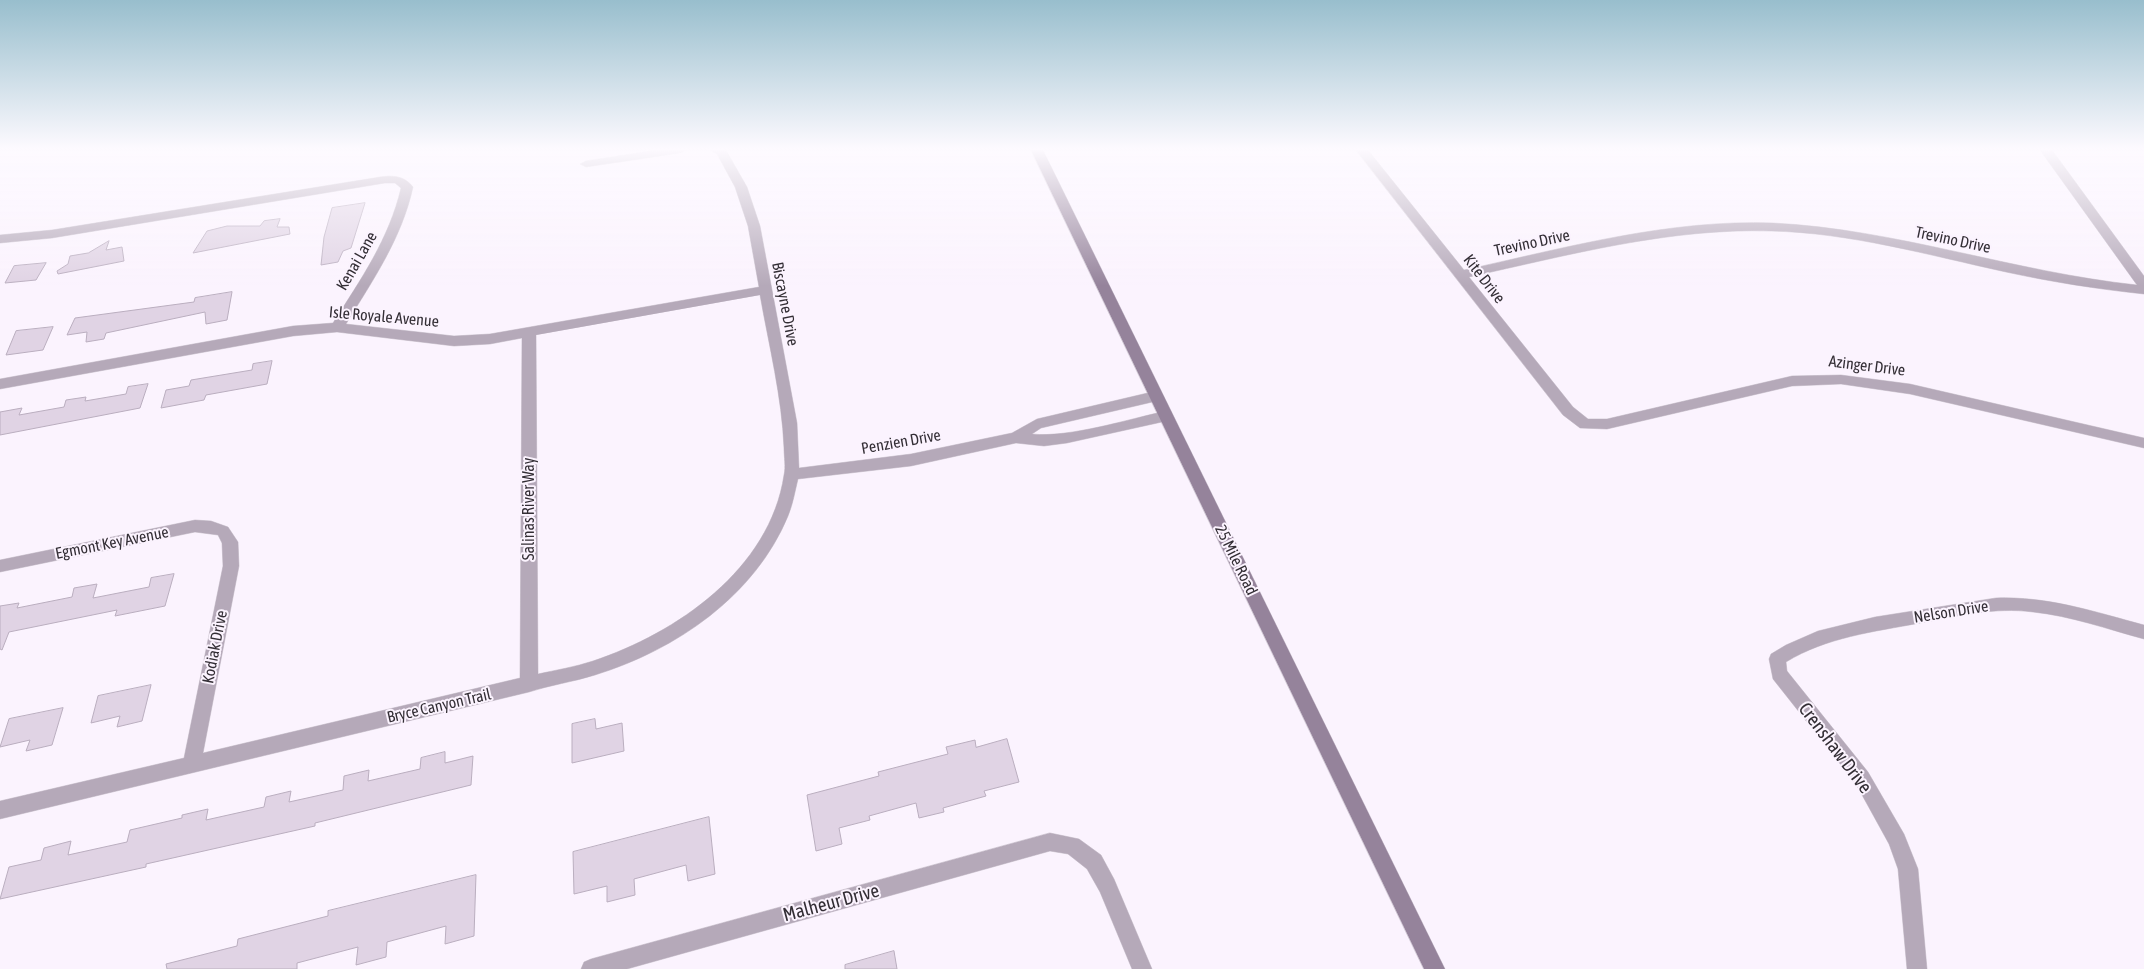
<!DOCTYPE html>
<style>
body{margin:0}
canvas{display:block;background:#fbf3fe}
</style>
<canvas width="2144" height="969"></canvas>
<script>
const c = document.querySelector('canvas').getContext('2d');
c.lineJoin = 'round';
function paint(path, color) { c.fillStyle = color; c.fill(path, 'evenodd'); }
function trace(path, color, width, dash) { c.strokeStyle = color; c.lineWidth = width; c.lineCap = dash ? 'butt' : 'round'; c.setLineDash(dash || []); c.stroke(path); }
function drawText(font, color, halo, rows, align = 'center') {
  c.font = font + ' "Asap Condensed",sans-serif'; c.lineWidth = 4; c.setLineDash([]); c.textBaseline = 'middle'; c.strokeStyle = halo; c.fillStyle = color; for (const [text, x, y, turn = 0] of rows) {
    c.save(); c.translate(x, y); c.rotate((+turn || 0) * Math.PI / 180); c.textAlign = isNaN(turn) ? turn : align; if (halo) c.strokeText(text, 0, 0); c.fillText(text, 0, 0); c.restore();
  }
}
const building = new Path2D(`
 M365,203L351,248L343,251L338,262L321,265L324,237L332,208Z
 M280,219L277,227H289L290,234L193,253L207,231L227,226H260L264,221Z
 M109,241L106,250L122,247L124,261L58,274L57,271L68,264L70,256L88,253Z
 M46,263L36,280L5,283L14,266Z
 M232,292L227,320L206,324L205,312L106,333L104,339L86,342L87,332L67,335L75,318L194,302L195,298Z
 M53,327L43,350L6,355L16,331Z
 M272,361L267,384L206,395L204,400L161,408L166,390L189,386L191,380L252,370L253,364Z
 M148,384L140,408L0,435V412L22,408L19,415L64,407L66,400L86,397L85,401L126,394L128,387Z
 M174,574L165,606L115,616L117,610L9,632L2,650L0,649V606L19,603L17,608L72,597L74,588L97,584L93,598L149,587L151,578Z
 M151,685L142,721L117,727L120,716L91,723L98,696Z
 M63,708L52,745L26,751L30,740L0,747L9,719Z
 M595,719L596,729L622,723L624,751L572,763V724Z
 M1007,739L1019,782L984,791L986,796L943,808L944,812L919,818L916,803L869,816L870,820L839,828L842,844L816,851L807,795L879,776L878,772L948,754L946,747L975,740L976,747Z
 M445,752V763L473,756L471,785L315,823V826L146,864V867L0,899L9,867L41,860L44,848L71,841L68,855L127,842L130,830L182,818V815L208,809L206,820L264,807L266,797L291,791L289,802L343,790L344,776L369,770L368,781L420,769L421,758Z
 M709,817L715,874L688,881L686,865L634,879L635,895L607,902V886L574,894L573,852Z
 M476,875L474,936L445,944L446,926L387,942L386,957L356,965L358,947L297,963V969H167L166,964L237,946L238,939L328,916V911Z
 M894,951L897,969H845V965Z`);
paint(building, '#e0d3e4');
trace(building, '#baaebf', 1);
const street = new Path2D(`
 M656,150H686L680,153L586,167L580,164L586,161Z
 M710,150H725L727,152L747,187L760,226L797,423L799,468L911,454L1012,433L1037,419L1156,391L1161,392L1163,396L1161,400L1041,428L1032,434C1069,438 1129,419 1166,411L1171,412L1173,416L1171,420L1067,443L1044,446L1016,443L911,466L798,479C795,491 793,504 788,516C755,596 676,650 595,675C573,682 550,685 529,692L0,819V801L184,758L223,566L222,543L218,535L195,532L0,572V560L195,520L211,521L228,527L238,542L239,566L203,753L520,678L522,338L490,344L454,346L337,332L293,336L0,389V379L293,326L333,323C361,279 389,239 401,188L395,183H385L52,238L0,243V235L52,230L380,177C393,175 405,176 413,187C402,238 373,280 346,324L454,336L490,334L759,287L748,226L735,187L717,154ZM760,295C769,346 782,397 784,448C784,457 786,467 784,475C770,569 677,633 593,661C575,667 556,670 538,674L536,335Z
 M1356,150H1368L1464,270C1565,248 1668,219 1773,223C1896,229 2014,272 2137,285L2040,150H2052L2144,276V294C2097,289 2052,282 2006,272C1928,255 1851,233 1771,231C1669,228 1569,255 1469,277L1573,407L1588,419H1607L1792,376L1841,375L1910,384L2144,438V448L1910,394L1841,384L1792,386L1607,429L1580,428L1563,415Z
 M1996,598C2048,596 2095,612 2144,625V639C2107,629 2071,616 2033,612C1995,607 1957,616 1920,623C1873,632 1827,637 1786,662L1787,671L1868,772L1904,834L1918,869L1927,969H1907L1898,869L1889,844L1856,784L1773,679L1769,659L1771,654L1786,645L1818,631L1875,617Z
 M1050,833L1079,839L1101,855L1114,879L1152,969H1132L1100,892L1087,869L1068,854L1050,851L627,969H581L584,962L591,959Z`);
const secondary = new Path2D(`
 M1031,150H1043L1445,969H1424Z`);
trace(street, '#d7d0da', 1);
trace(secondary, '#d7d0da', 1);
paint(street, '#b5a9b9');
paint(secondary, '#95839b');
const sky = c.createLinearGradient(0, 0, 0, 286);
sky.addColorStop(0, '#98becd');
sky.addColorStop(0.52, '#fdfaff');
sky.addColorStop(1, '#fdfaff00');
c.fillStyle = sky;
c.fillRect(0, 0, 2144, 286);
drawText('16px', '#332e35', '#fbf3fe', [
 ["Trevino Drive",1953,240,12],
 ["Trevino Drive",1532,243,-12],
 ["Kenai Lane",357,261,-60],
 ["Kite Drive",1484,279,52],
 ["Biscayne Drive",785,304,79],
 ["Isle Royale Avenue",384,317,5],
 ["Azinger Drive",1867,366,7],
 ["Penzien Drive",901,442,-10],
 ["Salinas River Way",529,509,-90],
 ["Egmont Key Avenue",112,543,-11],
 ["25 Mile Road",1236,560,64],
 ["Nelson Drive",1951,612,-9],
 ["Kodiak Drive",215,647,-79],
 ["Bryce Canyon Trail",439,706,-13]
]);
drawText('19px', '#332e35', '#fbf3fe', [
 ["Crenshaw Drive",1835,748,53],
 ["Malheur Drive",831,903,-15]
]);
</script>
